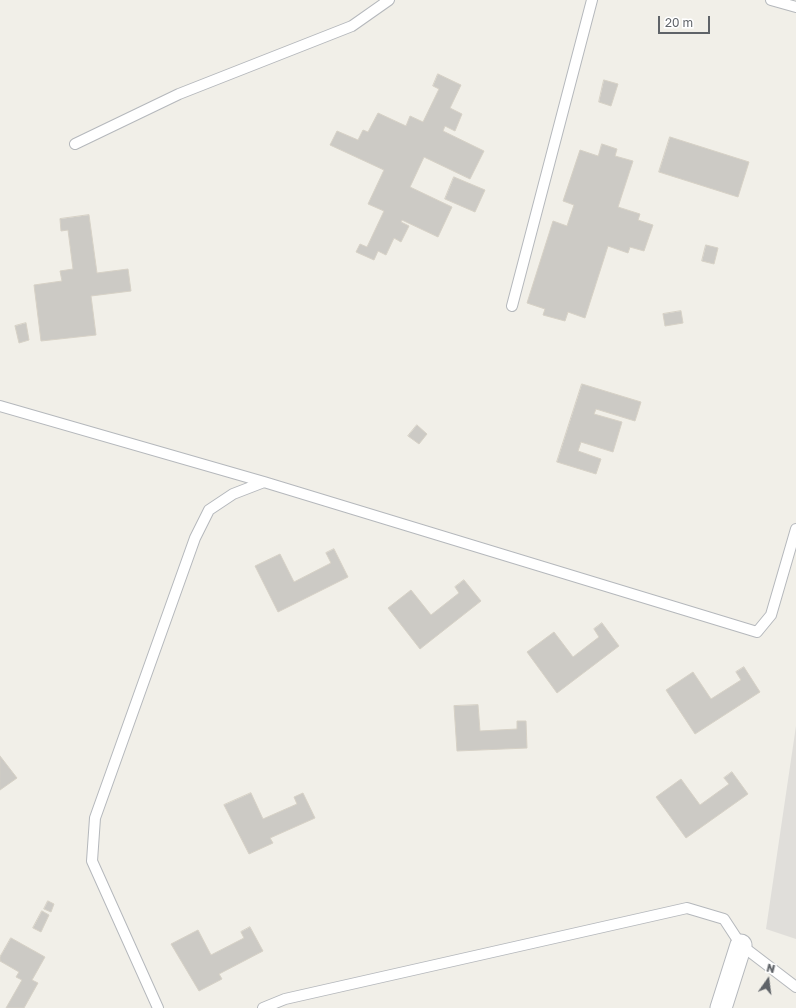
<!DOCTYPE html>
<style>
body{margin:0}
#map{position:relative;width:796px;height:1008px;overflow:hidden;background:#f1efe8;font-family:"Golos Text",sans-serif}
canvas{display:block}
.north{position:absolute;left:748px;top:960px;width:40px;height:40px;-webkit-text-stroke:3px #fff;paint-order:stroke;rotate:14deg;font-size:11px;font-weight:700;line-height:16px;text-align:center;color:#5f6368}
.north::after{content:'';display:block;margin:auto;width:14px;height:18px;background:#5f6368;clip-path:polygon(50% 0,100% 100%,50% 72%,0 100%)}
.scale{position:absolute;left:658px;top:16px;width:52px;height:18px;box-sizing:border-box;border:2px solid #5f6368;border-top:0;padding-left:5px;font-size:12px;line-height:14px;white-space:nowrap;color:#5f6368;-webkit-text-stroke:3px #fff;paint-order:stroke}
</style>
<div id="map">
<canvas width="796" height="1008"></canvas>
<div class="north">N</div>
<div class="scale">20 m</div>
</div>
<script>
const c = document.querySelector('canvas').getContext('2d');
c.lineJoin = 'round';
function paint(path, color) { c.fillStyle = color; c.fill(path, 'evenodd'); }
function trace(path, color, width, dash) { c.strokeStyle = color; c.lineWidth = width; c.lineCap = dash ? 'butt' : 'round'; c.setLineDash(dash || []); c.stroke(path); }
paint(new Path2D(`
 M796,726V939L766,929Z`), '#e0deda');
const building = new Path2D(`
 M438,74L461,85L450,108L462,114L455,131L445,126L443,131L484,151L470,179L424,157L410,187L452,207L438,237L402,220L401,222L409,226L401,242L394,238L386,255L378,251L374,260L356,252L360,244L367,247L384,211L368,204L384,170L330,145L337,131L358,140L363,130L368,132L378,113L406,126L410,116L423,122L439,89L433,86Z
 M604,80L618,84L611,106L599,102Z
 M670,137L749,162L738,197L659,172Z
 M602,144L617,149L615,156L633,161L618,207L640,214L638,220L653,225L644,251L630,247L628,253L608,246L585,318L568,312L565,321L543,315L545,309L527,303L553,221L567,226L574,205L563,201L580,150L598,156Z
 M454,177L485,190L475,212L445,199Z
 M89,215L97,273L128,269L131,291L91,296L96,335L41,341L34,285L62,281L60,271L73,269L68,230L61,231L60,219Z
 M706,245L718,248L714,264L702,261Z
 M681,311L683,323L665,326L663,314Z
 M26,323L29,340L19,343L15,326Z
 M582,384L641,402L635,421L596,409L594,414L622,422L613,452L581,442L578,451L601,459L596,474L557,462Z
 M417,425L427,434L419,444L408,436Z
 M334,549L348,577L278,612L255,566L280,554L294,582L331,563L326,553Z
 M464,580L481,601L420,649L388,608L411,590L431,615L459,593L455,587Z
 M602,623L619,646L557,693L527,652L554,632L573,657L599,637L594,629Z
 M744,667L760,692L695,734L666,690L693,672L711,699L741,680L736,672Z
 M478,705L480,731L517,729V721H526L527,748L457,751L454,706Z
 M0,756L17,778L0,790Z
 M732,772L748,794L686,838L656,797L681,779L700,805L729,784L724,778Z
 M251,793L263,819L297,804L294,797L303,793L315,818L270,838L273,843L249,854L224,805Z
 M48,901L54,904L51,912L44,909Z
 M42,911L49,915L41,932L33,928Z
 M250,927L263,951L219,974L222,979L199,991L171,944L198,930L211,955L244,938L241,932Z
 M11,938L45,957L32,980L38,983L24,1008H6L22,980L16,977L19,972L0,961V957Z`);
paint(building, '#cccac5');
trace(building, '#d6d1c6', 1);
const service = new Path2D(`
 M771,0L796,7
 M75,144L179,94L352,26L389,0
 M512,306L592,0
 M0,406L264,482
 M158,1008L92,861L95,818L195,538L209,510L233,494L264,482L757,632L771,615L796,529
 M263,1008L285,999L687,908L724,919L741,945L796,987`);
const minor = new Path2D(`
 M721,1008L741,945`);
trace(service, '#b5b8bc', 12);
trace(minor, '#b5b8bc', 23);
trace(service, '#fff', 10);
trace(minor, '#fff', 21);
</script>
